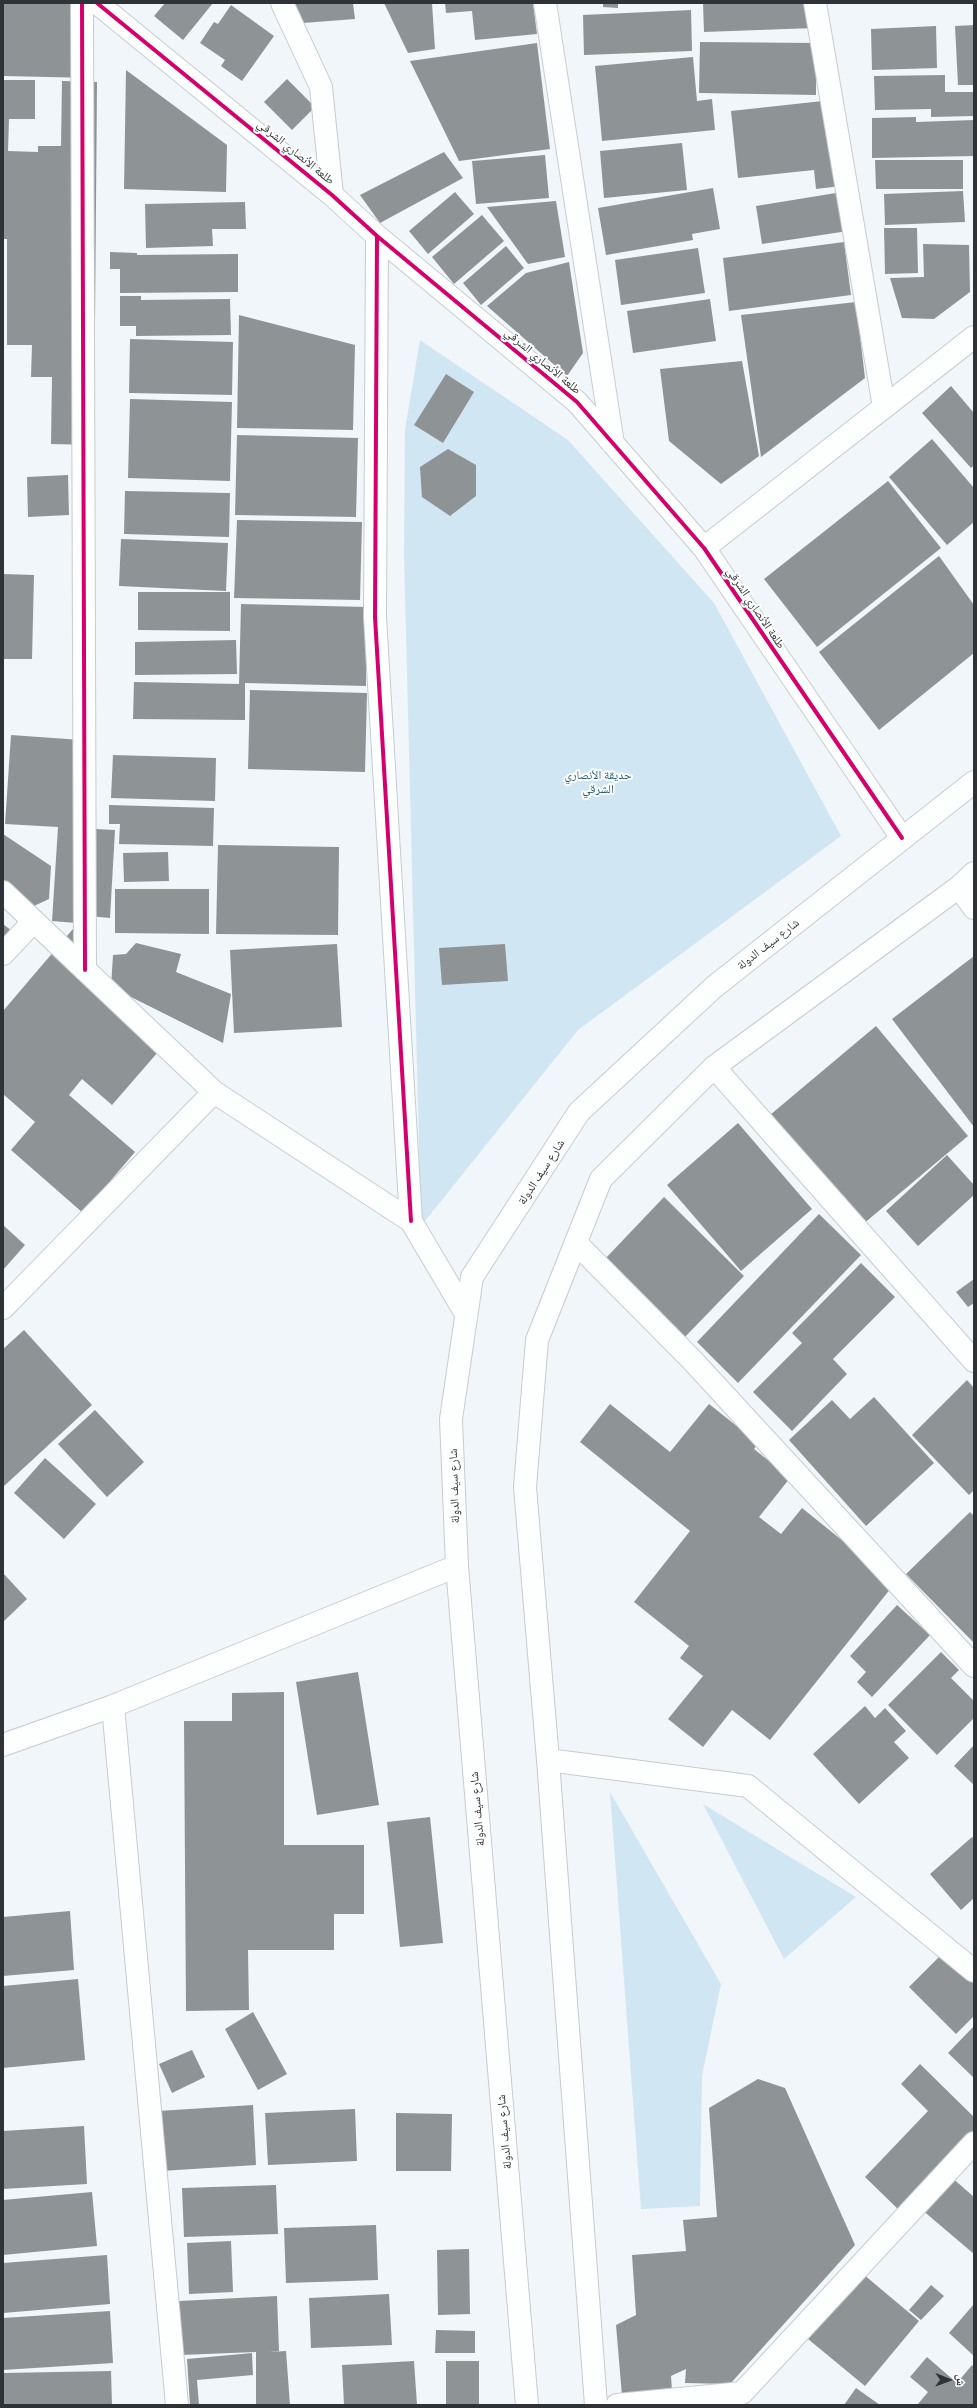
<!DOCTYPE html>
<meta charset="utf-8">
<style>
body{margin:0}
#map{position:relative;width:977px;height:2408px;overflow:hidden;background:#f0f6fa;font-family:Ubuntu,"Noto Naskh Arabic",sans-serif}
canvas{display:block}
.frame{position:absolute;inset:0;border:4px solid #2d3336;pointer-events:none}
.north{position:absolute;left:929px;top:2360px;width:40px;height:40px;-webkit-text-stroke:3px #fff;paint-order:stroke;rotate:91deg;font-size:11px;font-weight:700;line-height:16px;text-align:center;color:#2d3336}
.north::after{content:'';display:block;margin:auto;width:14px;height:18px;background:#2d3336;clip-path:polygon(50% 0,100% 100%,50% 72%,0 100%)}
</style>
<div id="map">
<canvas width="977" height="2408"></canvas>
<div class="frame"></div>
<div class="north">ش</div>
</div>
<script>
const c = document.querySelector('canvas').getContext('2d');
c.lineJoin = 'round';
function paint(path, color) { c.fillStyle = color; c.fill(path, 'evenodd'); }
function trace(path, color, width, dash) { c.strokeStyle = color; c.lineWidth = width; c.lineCap = dash ? 'butt' : 'round'; c.setLineDash(dash || []); c.stroke(path); }
function drawText(font, color, halo, rows, align = 'center') {
  c.font = font + ' Ubuntu,"Noto Naskh Arabic",sans-serif'; c.lineWidth = 4; c.setLineDash([]); c.textBaseline = 'middle'; c.strokeStyle = halo; c.fillStyle = color; for (const [text, x, y, turn = 0] of rows) {
    c.save(); c.translate(x, y); c.rotate((+turn || 0) * Math.PI / 180); c.textAlign = isNaN(turn) ? turn : align; if (halo) c.strokeText(text, 0, 0); c.fillText(text, 0, 0); c.restore();
  }
}
paint(new Path2D(`
 M420,340L568,440L714,603L841,836L578,1030L421,1226L404,555L405,429Z
 M610,1792L721,1984L702,2076L700,2206L641,2209Z
 M703,1804L856,1897L784,1959Z`), '#d1e6f3');
paint(new Path2D(`
 M3,3H94L92,78L3,76Z
 M165,3H213L183,40L154,16Z
 M289,3H353L355,19L303,23Z
 M384,3H432L435,49L408,53Z
 M445,3H533L537,34L475,40L472,11L446,13Z
 M603,3H618V8L603,7Z
 M703,3H813L814,28L704,32Z
 M231,5L274,36L242,81L221,66L225,60L200,43L214,22L218,24Z
 M691,10L692,51L584,55L583,15Z
 M974,25V85H958L955,26Z
 M936,26L937,68L872,70L871,29Z
 M700,42L816,43V95L699,93Z
 M537,43L550,149L459,161L410,61Z
 M693,57L697,101L712,99L715,130L602,141L595,66Z
 M126,70L227,145L226,192L124,189Z
 M945,75V92H974V116L931,117V109L875,110L874,76Z
 M287,79L315,107L292,130L264,102Z
 M3,80H35V119H9L8,151L38,152V146H61L62,81L97,82L94,445L51,444L52,377H31L32,345H7V239H3Z
 M832,100L841,186L816,189L814,170L738,178L731,111Z
 M916,117V122L974,120V156L872,158V118Z
 M682,143L687,190L604,198L600,151Z
 M444,152L463,178L380,223L360,195Z
 M545,155L549,198L476,204L472,161Z
 M875,160H963V189H876Z
 M713,188L720,229L692,234L693,240L606,255L598,208Z
 M963,191L965,222L885,225L884,194Z
 M455,192L474,214L428,254L409,231Z
 M842,192L848,231L762,244L756,206Z
 M556,201L565,257L528,264L487,207Z
 M245,202L246,229H212L213,246L146,248L145,204Z
 M482,215L504,241L454,284L432,257Z
 M884,228H917L918,273L885,274Z
 M844,242L851,295L729,311L723,258Z
 M923,244L969,245L970,292L934,319L902,318L890,278L924,277Z
 M506,246L524,268L481,305L463,283Z
 M698,248L705,293L621,305L615,260Z
 M110,252L137,253V255L238,254V292L120,293V269H110Z
 M569,262L583,353L567,376L487,306L526,273Z
 M120,296H141V300L230,299L231,335L136,336V326H120Z
 M710,299L716,341L633,353L627,311Z
 M856,302L865,378L761,457L741,315Z
 M239,315L355,345L353,430L237,428Z
 M130,339L233,342L232,395L129,393Z
 M742,361L759,456L721,484L669,441L660,369Z
 M446,374L474,392L443,443L414,425Z
 M951,386L974,413V465L971,468L922,413Z
 M130,399L232,402L230,481L128,478Z
 M237,435L358,438L356,517L235,515Z
 M932,439L974,488V522L947,545L889,477Z
 M448,449L476,465V496L450,516L422,497L420,467Z
 M68,475L69,515L28,517L27,477Z
 M888,481L941,548L817,647L764,579Z
 M125,491L230,493L229,537L124,534Z
 M237,520L362,522L360,600L234,598Z
 M121,539L228,543L226,591L119,586Z
 M939,556L974,605V653L879,730L819,652Z
 M3,574L34,575L32,659H3Z
 M138,592H230V631L138,630Z
 M241,604L367,607L366,686L245,683V720L133,719L134,682L239,684Z
 M236,640L237,674L135,675V642Z
 M250,690L367,693L365,772L248,769Z
 M11,735L81,740L75,828L115,830L110,918L77,915L76,923L52,921L58,827L5,824Z
 M113,755L216,758L215,801L111,798Z
 M109,805L214,808L213,846L119,844L120,824H109Z
 M3,834L51,866L49,899L34,906L3,885Z
 M218,845L339,847L338,935L216,934Z
 M168,852L169,881L124,882L123,853Z
 M115,889H209V934L115,933Z
 M78,923L97,940L79,960L125,1014L121,1020L158,1052L112,1105L82,1079L69,1095L135,1152L83,1213L11,1150L35,1122L3,1094V1011Z
 M3,924L12,931L3,943Z
 M136,943L181,954L176,972L231,994L223,1043L111,987L113,955L126,954Z
 M337,944L342,1027L234,1033L230,950Z
 M505,944L508,981L442,985L439,948Z
 M974,956V1127L892,1019Z
 M876,1026L968,1136L862,1225L770,1115Z
 M738,1123L812,1209L741,1271L667,1185Z
 M947,1155L974,1185V1195L918,1246L886,1211Z
 M664,1197L744,1276L683,1339L604,1260Z
 M819,1214L861,1255L738,1383L697,1342Z
 M3,1225L25,1245L3,1270Z
 M861,1263L895,1297L833,1359L847,1374L792,1431L753,1392L802,1343L792,1333Z
 M974,1279V1303L968,1307L956,1292Z
 M24,1330L92,1405L3,1487V1349Z
 M967,1380L974,1388V1490L969,1495L912,1435Z
 M874,1397L934,1463L866,1526L789,1440L832,1400L850,1419Z
 M610,1404L670,1452L709,1404L758,1443L754,1449L790,1478L759,1517L781,1534L802,1508L895,1583L770,1740L732,1710L703,1747L668,1719L703,1676L680,1658L689,1646L634,1602L690,1531L580,1442Z
 M95,1410L144,1462L107,1497L58,1444Z
 M45,1458L96,1504L64,1539L14,1493Z
 M970,1512L974,1516V1643L906,1574Z
 M3,1573L27,1599L3,1622Z
 M897,1605L930,1635L872,1697L857,1682L866,1672L850,1656Z
 M941,1652L959,1670L951,1678L974,1701V1718L937,1755L888,1705Z
 M358,1672L379,1805L317,1815L296,1682Z
 M284,1692V1845H364V1914H334V1950H248L249,2010L186,2011L184,1721H232V1693Z
 M865,1706L875,1718L885,1708L906,1731L894,1742L909,1758L859,1804L813,1754Z
 M974,1745V1785L954,1766Z
 M430,1817L443,1943L400,1947L387,1822Z
 M972,1837L974,1839V1898L961,1910L930,1874Z
 M70,1911L74,1970L3,1976V1917Z
 M945,1951L974,1981V2016L956,2034L909,1987Z
 M78,1979L85,2060L3,2068V1986Z
 M253,2012L287,2074L258,2090L225,2029Z
 M974,2026V2078L948,2053Z
 M192,2050L205,2077L172,2093L159,2064Z
 M920,2064L974,2117V2136L901,2212L865,2177L928,2111L901,2084Z
 M758,2079L785,2088L855,2245L730,2384L685,2383L686,2369L671,2376L672,2391L622,2396L616,2325L636,2315L632,2255L686,2251L683,2220L717,2217L709,2108Z
 M253,2105L256,2165L161,2171L158,2111Z
 M355,2109L357,2161L268,2165L265,2113Z
 M396,2113L452,2114L451,2171H396Z
 M84,2126L87,2184L3,2189V2131Z
 M950,2176L974,2197V2254L921,2209Z
 M276,2185L278,2234L184,2237L182,2188Z
 M92,2192L97,2246L3,2255V2200Z
 M376,2225L378,2280L286,2283L284,2228Z
 M231,2241L233,2292L189,2294L187,2243Z
 M469,2249L470,2314L438,2315L437,2250Z
 M107,2255L110,2304L3,2313V2263Z
 M863,2274L919,2321L865,2386L808,2339Z
 M931,2285L944,2296L921,2320L909,2310Z
 M389,2294L392,2345L311,2348L309,2298Z
 M277,2296L279,2351L269,2352L286,2351L290,2405H256V2352L181,2355L179,2301Z
 M974,2304V2356L949,2333Z
 M110,2311L113,2363L3,2370V2318Z
 M436,2330L475,2331V2353H435Z
 M252,2353L253,2375L197,2380L199,2405H190L187,2359Z
 M927,2357L957,2383L972,2365L974,2367V2405L918,2404L928,2392L910,2377Z
 M414,2361L417,2405H344L342,2365Z
 M446,2361H479V2405H446Z
 M111,2371L112,2405H3V2373Z
 M856,2388L880,2405H844Z`), '#8e9496');
const minor = new Path2D(`
 M82,3L85,970
 M97,3L332,195L377,236L577,402L704,548L902,838
 M282,3L321,87L332,195
 M545,3L613,444
 M815,3L884,407
 M377,236L375,617L411,1221
 M704,548L974,337
 M959,887L974,908
 M3,892L214,1092L411,1221L466,1314
 M3,954L34,921
 M714,1067L974,1361
 M576,1243L692,1360L974,1666
 M3,1308L214,1092
 M113,1706L177,2405
 M3,1745L113,1706L457,1566
 M548,1760L748,1786L974,1971
 M617,2405L742,2393L974,2143`);
const primary = new Path2D(`
 M527,2405L457,1566L451,1419L472,1277L579,1112L714,987L974,782
 M596,2405L548,1760L525,1487L537,1340L601,1179L714,1067L959,887L974,873`);
trace(minor, '#c6ccd0', 24);
trace(primary, '#c6ccd0', 24);
trace(minor, '#fdfefe', 22);
trace(primary, '#fdfefe', 22);
trace(new Path2D(`
 M82,3L85,970
 M97,3L332,195L377,236L577,402L704,548L902,838
 M377,236L375,617L411,1221`), '#d6006c', 4);
drawText('12px', '#2d3336', '#fff', [
 ["طلعة الأنصاري الشرقي",296,152,39],
 ["طلعة الأنصاري الشرقي",543,361,40],
 ["طلعة الأنصاري الشرقي",756,608,56],
 ["شارع سيف الدولة",768,944,-38],
 ["شارع سيف الدولة",541,1172,-57],
 ["شارع سيف الدولة",454,1486,-92],
 ["شارع سيف الدولة",477,1809,-95],
 ["شارع سيف الدولة",504,2132,-95]
]);
drawText('12px', '#235d7b', '#fff', [
 ["حديقة الأنصاري",598,775],
 ["الشرقي",598,789]
]);
</script>
